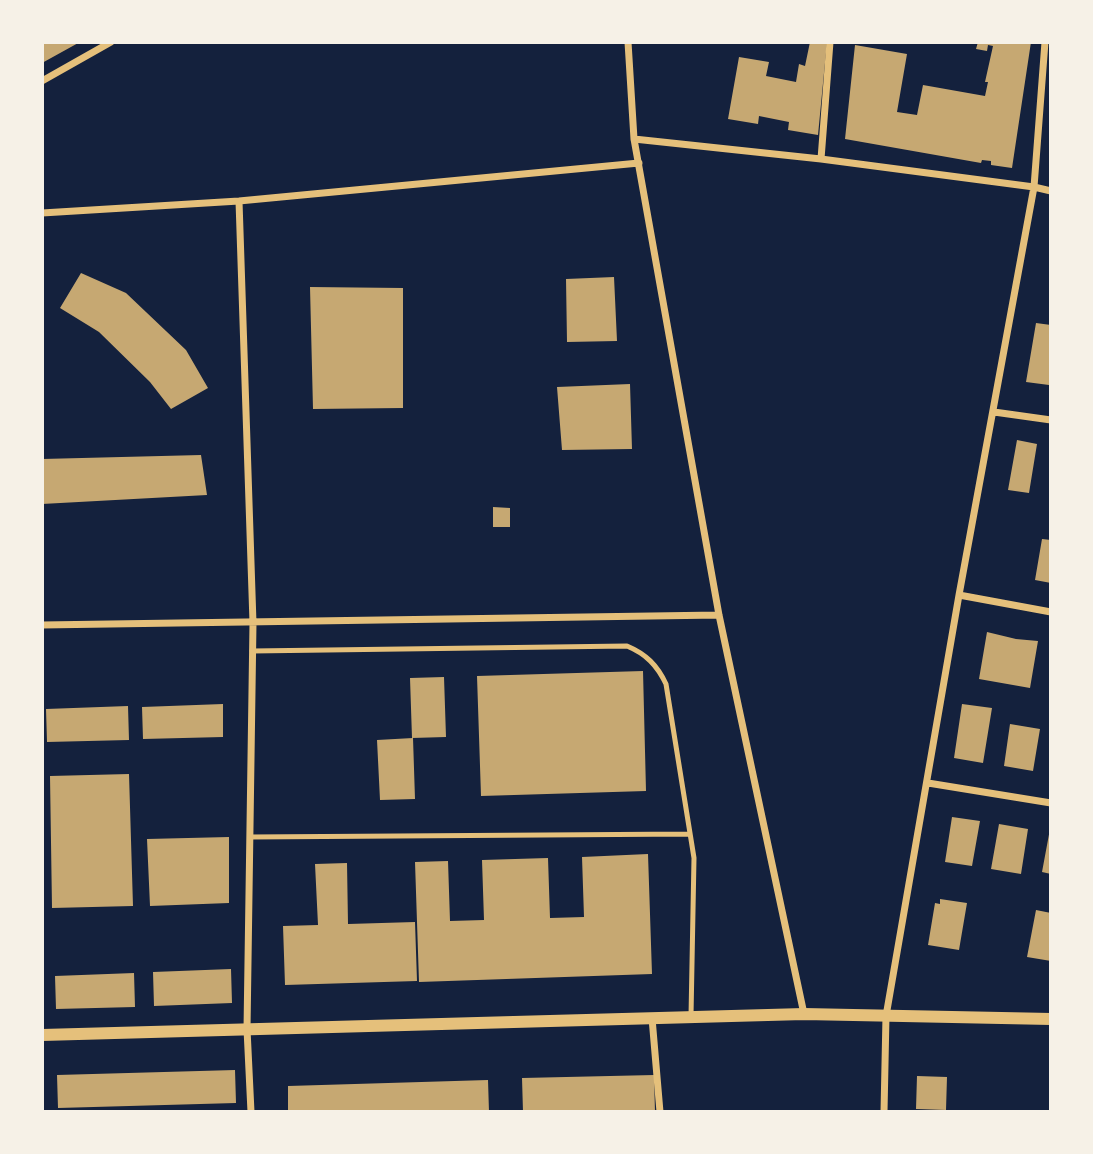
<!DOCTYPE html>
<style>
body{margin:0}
#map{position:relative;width:1093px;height:1154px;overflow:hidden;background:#14213d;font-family:Quicksand,sans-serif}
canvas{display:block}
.frame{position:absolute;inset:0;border:44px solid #f6f1e7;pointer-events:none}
</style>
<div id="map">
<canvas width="1093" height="1154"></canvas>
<div class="frame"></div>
</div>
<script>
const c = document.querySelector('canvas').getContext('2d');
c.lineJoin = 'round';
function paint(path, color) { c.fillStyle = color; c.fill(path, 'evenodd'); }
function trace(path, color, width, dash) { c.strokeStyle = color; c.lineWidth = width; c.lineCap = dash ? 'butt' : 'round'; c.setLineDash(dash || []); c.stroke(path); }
paint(new Path2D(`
 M42,42H80L42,63Z
 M810,42H827L818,135L788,130L789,122L759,116L758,124L728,119L739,57L769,62L766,76L796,82L799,64L805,66Z
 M978,42H1031L1012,168L991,165V161L982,160L981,163L845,139L855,45L907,54L897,112L917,115L923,85L985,96L988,82H985L993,46L988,45L987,51L976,49Z
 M81,273L126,293L186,350L208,388L171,409L150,382L99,332L60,308Z
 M614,277L617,341L567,342L566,279Z
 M310,287L403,288V408L313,409Z
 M1036,323L1051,325L1049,385L1026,382Z
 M630,384L632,449L562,450L557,387Z
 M1017,440L1037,444L1029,493L1008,490Z
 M201,455L207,495L42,504V459Z
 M493,507L510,508V527H493Z
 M1042,539L1051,540V583L1035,580Z
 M987,632L1016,639L1038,641L1030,688L979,679Z
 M643,671L646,791L481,796L477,676Z
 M444,677L446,737L412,738L410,678Z
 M223,704V737L143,739L142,707Z
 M962,704L992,708L983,763L954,758Z
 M128,706L129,740L47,742L46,709Z
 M1010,724L1040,729L1033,771L1004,766Z
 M413,738L415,799L380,800L377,740Z
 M129,774L133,906L52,908L50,776Z
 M952,817L980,821L972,866L945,862Z
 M999,824L1028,829L1021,874L991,869Z
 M1050,829H1051V874L1042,872Z
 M229,837V903L150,906L147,839Z
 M648,854L652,974L419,982L415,862L448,861L450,921L484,920L482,860L548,858L550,918L584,917L582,857Z
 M347,863L348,924L415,922L417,981L285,985L283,926L318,925L315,864Z
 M940,899L967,903L959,950L928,945L935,903L940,904Z
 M1036,910L1051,913V961L1027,957Z
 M231,969L232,1003L154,1006L153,972Z
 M134,973L135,1007L56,1009L55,976Z
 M235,1070L236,1103L58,1108L57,1075Z
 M654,1075L655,1112H523L522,1078Z
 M917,1076L947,1077L946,1110L916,1109Z
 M488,1080L489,1112H288V1086Z`), '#c6a872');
trace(new Path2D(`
 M252,651L627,646C646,654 657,665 666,684L694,858L691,1016
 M250,837L690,834`), '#e5c07b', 5);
trace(new Path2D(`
 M628,42L634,139L719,615L804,1014
 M42,81L111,42
 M634,139L821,159L1034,187L1051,191
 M821,159L830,42
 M239,201L253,623L247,1029L251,1112
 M42,213L239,201L639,163
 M994,412L1051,420
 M959,595L1051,612
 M42,625L719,615
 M928,783L1051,803
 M652,1018L660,1112
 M884,1112L886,1016L959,595L1034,187L1045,42`), '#e5c07b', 7);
trace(new Path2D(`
 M42,1035L804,1014L1051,1019`), '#e5c07b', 12);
</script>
